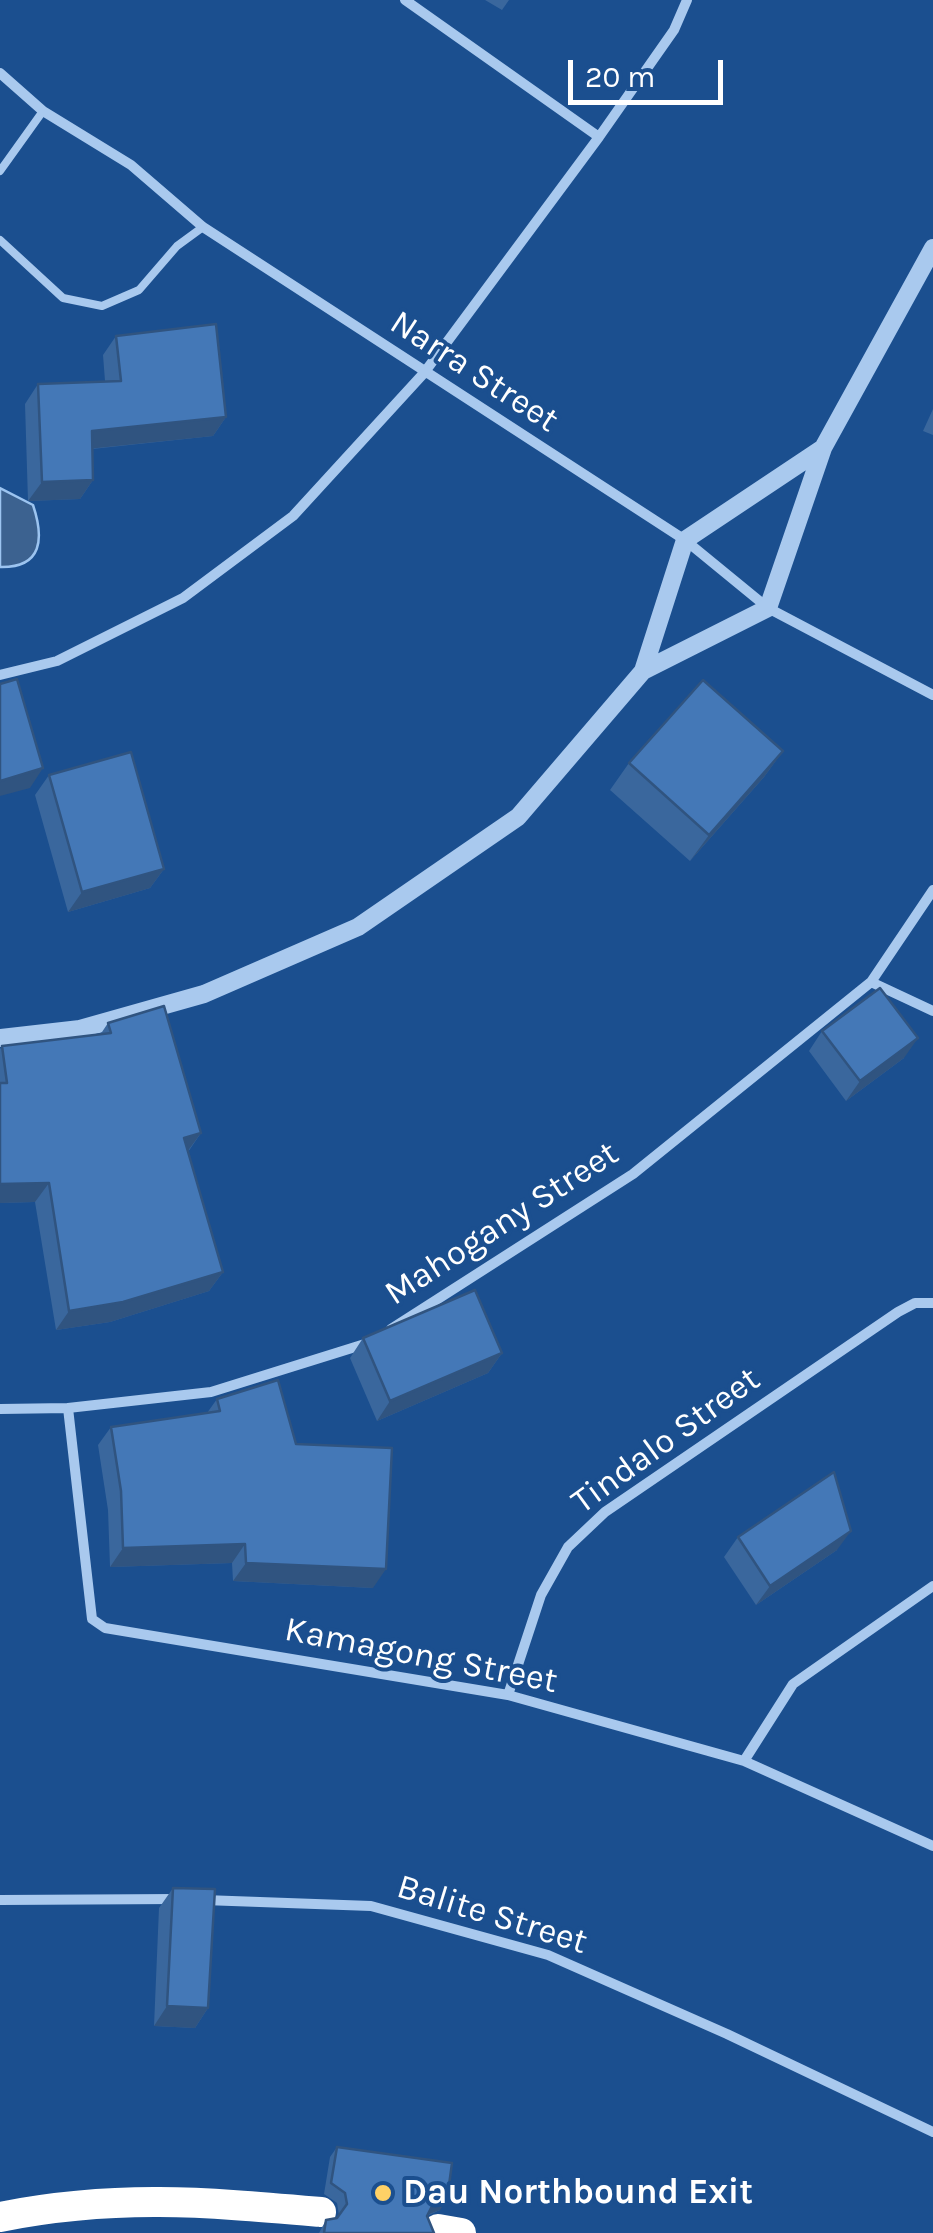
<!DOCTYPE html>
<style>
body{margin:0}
#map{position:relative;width:933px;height:2233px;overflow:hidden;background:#1b4f8f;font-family:Karla,sans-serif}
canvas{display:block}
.scale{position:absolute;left:568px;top:60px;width:155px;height:45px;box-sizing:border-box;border:5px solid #fff;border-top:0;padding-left:12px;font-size:30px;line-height:35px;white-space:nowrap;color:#fff;-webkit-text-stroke:8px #1b4f8f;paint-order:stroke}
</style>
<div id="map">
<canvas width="933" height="2233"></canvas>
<div class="scale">20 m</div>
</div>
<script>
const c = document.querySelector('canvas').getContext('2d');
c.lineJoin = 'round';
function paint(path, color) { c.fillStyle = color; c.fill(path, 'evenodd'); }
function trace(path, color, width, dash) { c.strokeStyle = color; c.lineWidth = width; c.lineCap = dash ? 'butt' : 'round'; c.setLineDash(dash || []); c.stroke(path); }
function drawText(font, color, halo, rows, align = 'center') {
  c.font = font + ' Karla,sans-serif'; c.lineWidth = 8; c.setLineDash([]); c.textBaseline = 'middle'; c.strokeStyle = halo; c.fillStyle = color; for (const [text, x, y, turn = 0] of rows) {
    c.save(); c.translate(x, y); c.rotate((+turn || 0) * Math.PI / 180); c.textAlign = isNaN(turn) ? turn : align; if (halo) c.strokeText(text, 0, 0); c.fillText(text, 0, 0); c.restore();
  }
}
const water = new Path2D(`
 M0,488L33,505C44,538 43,568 0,567Z`);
paint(water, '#3c6290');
trace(water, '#9cc4f0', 2.5);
trace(new Path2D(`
 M0,171L43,111
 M0,240L63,298L102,306L139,290L177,246L203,227`), '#a9c9ee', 8);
trace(new Path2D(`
 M405,0L599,137
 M0,73L43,111L131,165L203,227L685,540L768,608L933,695
 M0,675L57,661L183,598L293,516L424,373L599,137L674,30L687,0
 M871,982L933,1011
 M391,1329L633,1174L871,982L933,890
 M68,1408L92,1619L105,1628L508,1695L744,1761L933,1846
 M0,1409L68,1408L211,1392L368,1343
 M508,1695L541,1595L568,1547L605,1512L898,1312L915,1303H933
 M744,1761L793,1684L933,1586
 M0,1900L177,1899
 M204,1900L371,1906L548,1955L727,2034L933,2132`), '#a9c9ee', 10);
trace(new Path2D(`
 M643,671L768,608L823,448L933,248
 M0,1038L80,1029L204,994L358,927L518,817L643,671L685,540L823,448`), '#a9c9ee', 18);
trace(new Path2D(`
 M0,2217C116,2194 205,2202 321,2212
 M438,2229L461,2233`), '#fff', 30);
paint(new Path2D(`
 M485,0H509L502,10Z
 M116,336L226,417L213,436L92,449L93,480L80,499L28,501L25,404L38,384L105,381L103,355Z
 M933,409V435L923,431Z
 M783,751L764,777L690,861L610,790L629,763Z
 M49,775L164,869L150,888L68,912L35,795Z
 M108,1023L201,1133L188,1152L223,1272L209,1291L110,1322L56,1330L35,1202L0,1203V1049L2,1046L100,1035Z
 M822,1031L904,1058L846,1101L809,1051Z
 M363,1338L502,1353L488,1373L377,1421L350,1358Z
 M217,1399L296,1444L373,1588L233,1581L232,1563L110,1567L108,1510L98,1445L111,1427L207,1413Z
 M738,1537L837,1550L756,1605L724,1557Z
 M173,1888L208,2008L195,2028L154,2026L159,1908Z
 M337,2147L440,2210L427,2216L434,2233H319L326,2220L337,2218L339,2215L337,2203L324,2194L330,2157Z`), '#3a679d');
paint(new Path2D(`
 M226,417L213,436L78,450L92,431Z
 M93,480L80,499L28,501L42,482Z
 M783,751L764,777L690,861L709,835Z
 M43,768L30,788L0,796V781Z
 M164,869L150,888L68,912L82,892Z
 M918,1038L904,1058L846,1101L860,1081Z
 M201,1133L187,1152L184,1138Z
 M49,1183L35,1202L0,1203V1184Z
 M223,1272L209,1291L110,1322L56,1330L69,1311Z
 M502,1353L488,1373L377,1421L390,1401Z
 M851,1531L837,1550L756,1605L770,1586Z
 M245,1544L232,1563L110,1567L123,1548Z
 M246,1563L386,1569L373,1588L233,1581Z
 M167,2006L208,2008L195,2028L154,2026Z
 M447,2200L440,2210L424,2216L432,2206Z`), '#305480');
const building = new Path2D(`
 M216,324L226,417L92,431L93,480L42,482L38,384L121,381L116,336Z
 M17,679L43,768L0,781V684Z
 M703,680L783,751L709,835L629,763Z
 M131,752L164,869L82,892L49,775Z
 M880,988L918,1038L860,1081L822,1031Z
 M164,1006L201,1133L184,1138L223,1272L123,1302L69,1311L49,1183L0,1184V1083H7L2,1046L111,1033L108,1023Z
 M475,1290L502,1353L390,1401L363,1338Z
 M278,1380L296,1444L392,1448L386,1569L246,1563L245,1544L123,1548L121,1491L111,1427L220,1411L217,1399Z
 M834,1472L851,1531L770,1586L738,1537Z
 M173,1888L215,1889L208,2008L167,2006Z
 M337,2147L452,2163L447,2200L432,2206L427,2216L434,2233H324L326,2220L337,2218L347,2204L345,2193L331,2183Z`);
paint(building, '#4478b7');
trace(building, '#305480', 2.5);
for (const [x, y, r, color] of [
 [383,2193,10,"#ffd166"]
]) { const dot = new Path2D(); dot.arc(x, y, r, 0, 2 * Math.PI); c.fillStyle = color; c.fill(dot); trace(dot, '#1b4f8f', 4); }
drawText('35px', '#fff', '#1b4f8f', [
 ["Narra Street",474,372,33],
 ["Mahogany Street",502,1224,-33],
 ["Tindalo Street",666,1441,-36],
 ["Kamagong Street",421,1656,11],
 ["Balite Street",492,1915,17]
]);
drawText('bold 35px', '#fff', '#1b4f8f', [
 ["Dau Northbound Exit",403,2193]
], 'left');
</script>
